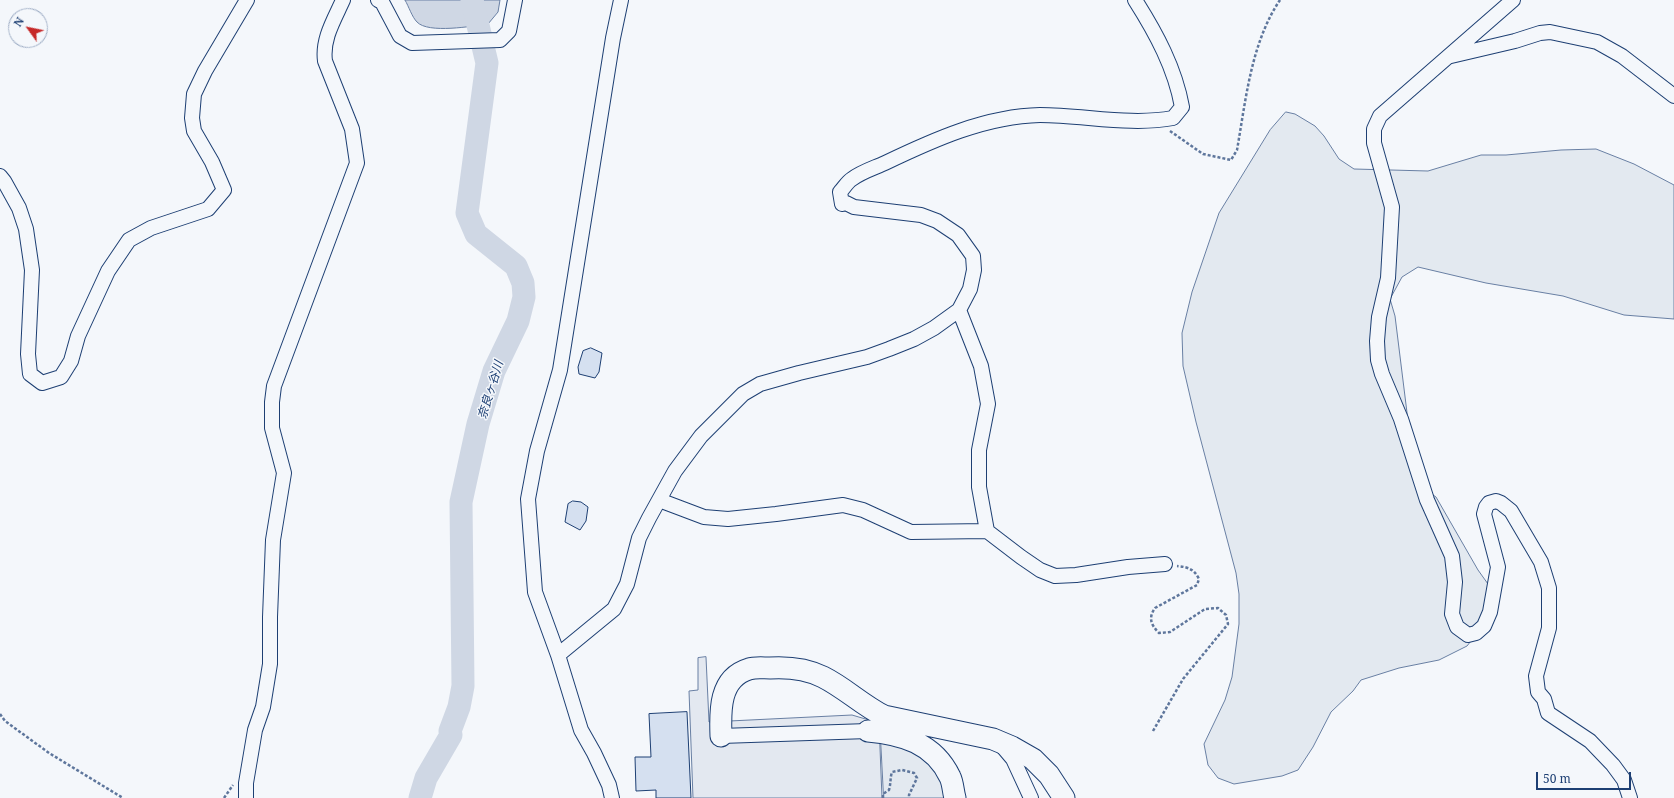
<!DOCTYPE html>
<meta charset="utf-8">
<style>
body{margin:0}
#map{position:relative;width:1674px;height:798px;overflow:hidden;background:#f4f7fb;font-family:"Noto Serif",serif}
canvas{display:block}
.north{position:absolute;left:8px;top:8px;width:40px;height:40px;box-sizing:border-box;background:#f4f7fb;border:1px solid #9eadc5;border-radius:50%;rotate:303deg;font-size:11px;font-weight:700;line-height:16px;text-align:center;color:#1d3f73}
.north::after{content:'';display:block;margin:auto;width:14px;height:18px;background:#c62828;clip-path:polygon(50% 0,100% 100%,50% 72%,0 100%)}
.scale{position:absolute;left:1536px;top:772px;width:95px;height:18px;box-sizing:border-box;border:2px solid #1d3f73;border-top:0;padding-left:5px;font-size:12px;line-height:14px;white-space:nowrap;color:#1d3f73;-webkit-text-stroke:3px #f4f7fb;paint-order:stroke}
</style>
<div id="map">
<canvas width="1674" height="798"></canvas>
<div class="north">N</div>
<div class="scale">50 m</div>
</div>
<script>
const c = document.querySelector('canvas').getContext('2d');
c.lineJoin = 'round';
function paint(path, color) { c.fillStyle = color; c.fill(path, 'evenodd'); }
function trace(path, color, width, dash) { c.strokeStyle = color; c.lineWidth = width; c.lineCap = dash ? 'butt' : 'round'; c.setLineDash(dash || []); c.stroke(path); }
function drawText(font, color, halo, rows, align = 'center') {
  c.font = font + ' "Noto Serif","Noto Sans JP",serif'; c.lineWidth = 3; c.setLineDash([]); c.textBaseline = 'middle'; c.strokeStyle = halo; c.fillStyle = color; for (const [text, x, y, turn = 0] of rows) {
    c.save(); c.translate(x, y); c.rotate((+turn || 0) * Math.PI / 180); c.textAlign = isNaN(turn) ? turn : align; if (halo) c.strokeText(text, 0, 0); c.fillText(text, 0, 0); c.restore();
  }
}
const green = new Path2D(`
 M1286,112L1295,114L1315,126L1324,136L1339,159L1354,169L1428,171L1481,155H1506L1561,150L1596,149L1634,164L1674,185V319L1624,315L1563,296L1486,283L1418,267L1402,277L1390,299L1395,316L1414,469L1422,487L1436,497L1478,570L1493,591L1489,618L1467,646L1439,660L1399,668L1361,680L1353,691L1331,712L1313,747L1298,770L1282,776L1234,784L1218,778L1208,765L1204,744L1225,700L1232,677L1239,624V594L1236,573L1196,422L1183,366L1182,333L1192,292L1219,213L1270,130Z
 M881,740H889L926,759L938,774L944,788L945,798H884Z`);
paint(green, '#e3e9f0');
trace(green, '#687fa3', 1);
const parking = new Path2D(`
 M706,657L709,722L852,715L879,723L882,798H693L689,691L698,690V658Z`);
paint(parking, '#e3e8f0');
trace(parking, '#687fa3', 1);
const water = new Path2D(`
 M405,0H500L498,12L488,24C473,26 428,34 417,22C412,17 409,7 405,0Z`);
paint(water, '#cfd7e4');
trace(water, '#687fa3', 1);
trace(new Path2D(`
 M420,798L426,778L451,735L450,731L459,707L463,686L461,502L478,424L494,371L518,321L524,297L523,283L516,266L476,234L467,213L487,63L472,0`), '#cfd7e4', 23);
const building = new Path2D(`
 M591,348L602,353L599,372L595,378L579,374L578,367L583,351Z
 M573,501L581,502L588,507L586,521L580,530L565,522L568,504Z
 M687,712L691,798H656V790L636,791L635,757H651L649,714Z`);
paint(building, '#d5e0f0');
trace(building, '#1d3f73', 1);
const minor = new Path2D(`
 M378,0L382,2L400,36L412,43L500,40L509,31L515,0
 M1513,0L1380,116L1374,129V143L1392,207L1388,278L1379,317L1377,341L1378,360L1382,374L1401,419L1427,500L1452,556L1455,582L1452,614L1457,627L1468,635L1476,633L1484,626L1490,612L1498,567L1484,514L1486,507L1489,503L1496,501L1501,503L1511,511L1541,562L1549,588V628L1536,676L1538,692L1544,699L1548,713L1590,741L1613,765L1624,780L1630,798
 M1451,56L1515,41L1540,33L1550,32L1597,42L1622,56L1674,96
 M0,176L4,181L19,208L26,229L32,270L28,354L30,374L42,383L61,377L71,361L78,336L108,271L129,240L151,228L208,209L224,190L212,162L194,131L192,118L194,94L205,71L247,0
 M959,310L981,366L988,404L979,450V487L987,531
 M659,500L704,517L728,519L776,514L843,505L863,510L911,532L987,531L1021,557L1040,570L1055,576L1076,575L1128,567L1165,564
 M558,655L614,609L627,584L639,538L649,518L675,471L701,436L743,394L760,384L799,373L867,357L889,349L914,339L934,328L959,310L970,289L974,270L973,256L958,235L937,221L921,215L854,207L846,203L842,204L840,192C844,188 847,182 852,179C861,172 874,168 885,163C933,140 986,116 1040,115C1084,115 1130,126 1173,118L1182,107C1175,68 1156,33 1135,0
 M721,736L868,731
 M1002,746L1013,759L1031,798
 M246,798V783L255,730L263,707L270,664V617L273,540L284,473L272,428V402L274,386L357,163L352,129L325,61C322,39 334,20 343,0
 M612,798L609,785L594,753L581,730L558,655L535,592L528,499L537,451L560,370L613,38L621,0`);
const highway = new Path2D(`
 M868,731C902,734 934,743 950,777C953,783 953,791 955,798
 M721,736C720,711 719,678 749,669C755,667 763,668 770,668C787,667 807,669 823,677C845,688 862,705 884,716L993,739L1012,747L1033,759L1049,775L1064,798`);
trace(minor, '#1d3f73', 16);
trace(highway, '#1d3f73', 23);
trace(new Path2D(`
 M1170,131L1203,154L1231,160L1237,150C1246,99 1251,43 1280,0
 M0,714L5,721L49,753L123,798
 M1153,731L1183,679L1228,624L1226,615L1218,608L1205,609L1170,632L1159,633C1151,625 1148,618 1155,608L1197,585L1199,579C1194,569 1188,567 1177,566
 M224,798L233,785
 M883,798V794L889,790C891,783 890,778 892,772L902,770L914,773L917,778L909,795V798`), '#5e769c', 2.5, [3, 2]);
trace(minor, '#f4f7fb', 14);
trace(highway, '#f4f7fb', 21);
drawText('italic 12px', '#1d3f73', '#f4f7fb', [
 ["奈良ヶ谷川",491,390,-73]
]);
</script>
